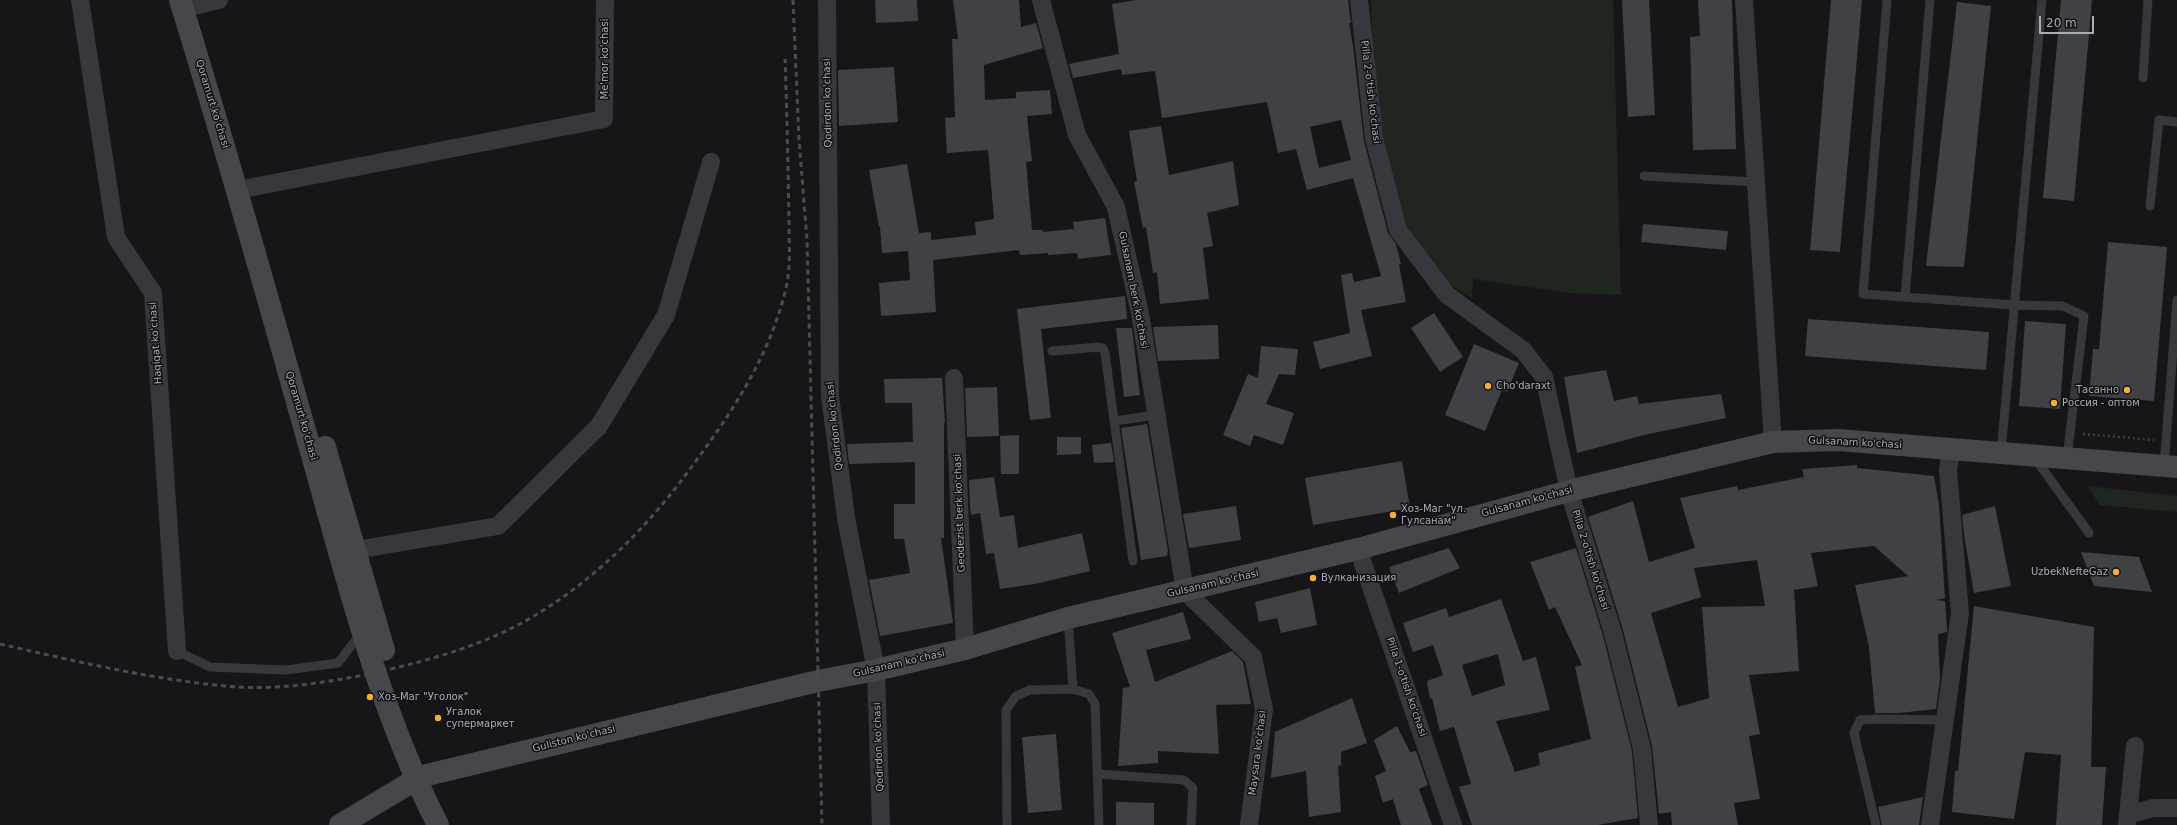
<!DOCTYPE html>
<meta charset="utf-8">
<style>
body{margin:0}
#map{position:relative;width:2177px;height:825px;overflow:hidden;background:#161618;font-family:"DejaVu Sans",sans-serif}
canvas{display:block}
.scale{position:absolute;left:2039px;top:16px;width:55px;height:18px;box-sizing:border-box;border:2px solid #a8adb8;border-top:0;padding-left:5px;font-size:12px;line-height:14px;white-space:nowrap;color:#a8adb8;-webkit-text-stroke:3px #111113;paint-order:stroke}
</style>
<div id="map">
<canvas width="2177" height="825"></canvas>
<div class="scale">20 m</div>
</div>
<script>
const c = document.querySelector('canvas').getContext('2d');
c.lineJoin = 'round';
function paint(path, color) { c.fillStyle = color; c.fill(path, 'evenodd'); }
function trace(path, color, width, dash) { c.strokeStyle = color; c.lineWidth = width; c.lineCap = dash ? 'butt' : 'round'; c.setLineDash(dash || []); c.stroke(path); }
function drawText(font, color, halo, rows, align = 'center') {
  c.font = font + ' "DejaVu Sans",sans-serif'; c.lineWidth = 3; c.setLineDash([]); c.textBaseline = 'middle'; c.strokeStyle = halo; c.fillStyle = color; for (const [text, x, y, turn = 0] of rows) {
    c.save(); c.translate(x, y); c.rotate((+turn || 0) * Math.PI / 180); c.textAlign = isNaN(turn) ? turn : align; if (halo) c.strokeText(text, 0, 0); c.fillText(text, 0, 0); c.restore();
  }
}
paint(new Path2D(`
 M1371,0H1613L1621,295L1569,293L1473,279L1472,299L1438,276L1404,224L1374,99Z
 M2087,486L2177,496V512L2100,505Z`), '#1e261f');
paint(new Path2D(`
 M875,0H917L918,21L876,23Z
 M953,0H1019L1021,27L1036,23L1043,48L984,65L985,100L1016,98V92L1050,90L1052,114L1027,116L1032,161L1026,162L1032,230H1043V232L1074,229L1073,222L1105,218L1111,255L1078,259L1077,253L1048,255V253L1020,255L1019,250L933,260L936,312L881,316L879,283L910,280L908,251L882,253L880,227H879L869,170L907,164L919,233L931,232V240L976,235L975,222L994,219L988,150L947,153L945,118L955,117L952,39H958Z
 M1136,0H1348L1351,23H1349L1353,46L1364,141L1388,233L1396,244L1401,264L1399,265L1406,302L1361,310L1372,356L1320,369L1313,342L1350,333L1341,275L1352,273L1354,282L1381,276L1353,178L1307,190L1296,149L1278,153L1267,102L1162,118L1155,71L1122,75L1121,69L1073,78L1069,64L1119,54L1112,4ZM1341,120L1351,160L1319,168L1310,127Z
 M1622,0H1649L1655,115L1628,117Z
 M1698,0H1732L1736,149L1693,150L1690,37L1700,36Z
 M1831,0H1862L1840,252L1810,250Z
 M2061,0H2092L2074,201L2043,198Z
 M1957,2L1991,6L1964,267L1926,266Z
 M894,67L898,122L839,126L838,70Z
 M1161,126L1169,175L1233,161L1239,205L1207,213L1213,246L1203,248L1209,299L1160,304L1157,272L1153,273L1146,227L1143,228L1134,182L1137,181L1129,131Z
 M1643,224L1728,231L1726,250L1641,242Z
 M2108,242L2167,247L2154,401L2089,396L2093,349H2099Z
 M1125,296L1127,319L1041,329L1051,418L1030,420L1017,309Z
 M1434,313L1463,357L1440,372L1411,328Z
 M1808,319L1989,332L1986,370L1805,356Z
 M2025,321L2066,324L2060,409L2019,406Z
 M1218,325L1219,359L1158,361L1153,327Z
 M1116,328H1132L1140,395L1124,397Z
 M1474,344L1519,363L1507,392L1502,390L1485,431L1445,415Z
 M1261,346L1298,349L1295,375L1279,374L1266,404L1294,413L1283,445L1254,435L1250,446L1223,435L1248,374L1258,378Z
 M1606,370L1614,401L1637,396L1639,404L1721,394L1726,418L1644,435L1577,453L1564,377Z
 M942,378L945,423H944V538H941L953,623L880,636L869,580L910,573L904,539H894V504H915V462L849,464L847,444L913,442L912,403H885L884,379Z
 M997,387L999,436L967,437L965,388Z
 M1147,424L1168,551L1167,556L1141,560L1121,428Z
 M1019,435V474H1001L1000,436Z
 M1057,437H1081V454L1057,455Z
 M1111,443L1114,462L1094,463L1092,445Z
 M1402,461L1410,508L1313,525L1305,478Z
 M1857,465V468L1934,476L1939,505L1945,598L1936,600L1945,601L1947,628V632L1938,634L1940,679L1936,709L1899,713H1875L1869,647L1855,585L1908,576L1874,546L1811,553L1818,586L1794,590L1799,671L1749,675L1760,734L1749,736L1760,799L1734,803L1738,825H1672L1671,812L1659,814L1652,746L1623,630L1588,517L1633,501L1649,562L1695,548L1680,498L1737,486L1738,490L1804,477L1802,469ZM1757,560L1765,606L1702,607L1709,698L1678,707L1651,613L1701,597L1694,568Z
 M994,477L1000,517L1014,515L1018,548L1082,533L1090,571L1035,584L1000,589L994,553L986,554L980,513L971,515L970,507L969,480Z
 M1236,506L1241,540L1189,548L1183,514Z
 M1995,506L2011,586L1974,593L1965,541L1962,515Z
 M1449,548L1460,568L1399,593L1389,567Z
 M1576,548L1603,636L1632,751L1638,818L1598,825H1472L1459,787L1471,784L1454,727L1440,731L1432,698L1430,699L1427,681L1443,675L1433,645L1413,652L1403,623L1446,608L1449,617L1501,599L1523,661L1536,657L1550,710L1496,721L1515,772L1540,765L1538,753L1591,739L1575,667L1582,665L1555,607L1549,610L1530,562ZM1498,654L1505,685L1472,696L1462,665Z
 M2081,552L2139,557L2152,592L2094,586Z
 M1310,588L1317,625L1281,633L1277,618L1259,622L1255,602Z
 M1974,606L2094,627L2091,767H2106L2102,825H2056L2061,755L2025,752L2014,819L1952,812L1955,771H1958Z
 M1183,612L1191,639L1146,650L1155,682L1232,651L1243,662L1251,704L1216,705L1219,754L1158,751V763L1118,766L1123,688L1130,687L1112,633Z
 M1352,698L1367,743L1341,752V765L1338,766L1341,812L1309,817L1306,771L1271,778L1275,732Z
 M1397,726L1410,752L1416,751L1428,785L1419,789L1432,825H1401L1393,799L1383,803L1375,776L1386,771L1374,740Z
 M1056,734L1062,810L1028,813L1022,737Z
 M1923,797L1919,825H1882L1878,807Z
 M1116,802L1154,803V825H1116Z`), '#404145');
trace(new Path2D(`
 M2083,434L2154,440`), '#3d3f44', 2.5, [2, 3]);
trace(new Path2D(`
 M1887,0L1863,294L2014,305L2063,306L2084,316L2067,458
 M2143,78L2148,0
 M1644,176L1756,182
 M2150,206L2159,120L2177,122
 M1905,297L1930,0
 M1052,351L1099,347L1103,348L1105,353L1133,561
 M1115,421L1155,415
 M2001,453L2042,0
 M2034,457L2089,533
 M2164,466L2177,300
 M1068,618L1073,689
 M177,651L210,667L286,670L338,663L361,633
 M1097,774L1184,780L1193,788L1191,825
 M1007,825L1006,710L1016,696L1030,690L1073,689L1089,694L1095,704L1099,825
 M1876,825L1854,733L1860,720L1874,719L1945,720`), '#37383d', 9);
trace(new Path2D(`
 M80,0L116,237L153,293L177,651
 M827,0L830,396L846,518L876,670L881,825
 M1041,0L1077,135L1116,207L1140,313L1185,591L1253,657L1264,709L1249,825
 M1359,0L1374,138L1398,230L1447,295L1523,350L1544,377L1569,491L1613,633L1642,749L1649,825
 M1744,0L1773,442
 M198,5L219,0
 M248,188L604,119L605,0
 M954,378L965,649
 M1358,549L1453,825
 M356,550L498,526L599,426L666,315L711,162
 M2128,815L2153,808H2177
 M1930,825L1960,613L1948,470L1951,450
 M2127,825L2135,746`), '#37383d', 18);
trace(new Path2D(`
 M180,0C227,151 269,303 312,455C347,580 379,709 438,825
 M325,447L384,650
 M340,825L415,780L427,775L818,681L876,670L965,649L1068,618L1358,549L1569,491L1773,442L1838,440L2177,467`), '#45474d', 22);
trace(new Path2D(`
 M793,0L799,139L807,240L822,825
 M0,644C75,661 149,679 225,686C273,691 323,683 369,674C419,663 472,649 518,625C585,589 642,534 687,473C729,417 770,357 786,288C791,266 789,244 789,222C788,167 787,113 785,59`), '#4a4c52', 3, [5, 4]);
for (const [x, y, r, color] of [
 [1488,386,4,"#f2b134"],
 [2127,390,4,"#f2b134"],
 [2054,403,4,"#f2b134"],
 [1393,515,4,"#f2b134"],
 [2116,572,4,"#f2b134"],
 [1313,578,4,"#f2b134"],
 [370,697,4,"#f2b134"],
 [438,718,4,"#f2b134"]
]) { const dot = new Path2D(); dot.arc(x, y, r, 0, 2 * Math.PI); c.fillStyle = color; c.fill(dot); trace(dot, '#111113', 1.5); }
drawText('10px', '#a8adb8', '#111113', [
 ["Me'mor ko'chasi",605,59,-90],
 ["Pilla 2-o'tish ko'chasi",1370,92,83],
 ["Qodirdon ko'chasi",828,103,-91],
 ["Qoramurt koʻchasi",212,104,73],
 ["Gulsanam berk ko'chasi",1133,290,79],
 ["Haqiqat ko'chasi",156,343,-94],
 ["Qoramurt koʻchasi",301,416,74],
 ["Qodirdon ko'chasi",835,426,-96],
 ["Gulsanam ko'chasi",1855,443,3],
 ["Gulsanam ko'chasi",1527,502,-15],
 ["Geodezist berk ko'chasi",960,513,-92],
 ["Pilla 2-o'tish ko'chasi",1590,560,73],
 ["Gulsanam ko'chasi",1213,584,-13],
 ["Gulsanam ko'chasi",899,664,-13],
 ["Pilla 1-o'tish ko'chasi",1406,687,71],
 ["Guliston ko'chasi",574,739,-14],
 ["Qodirdon ko'chasi",879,747,-92],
 ["Maysara ko'chasi",1258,753,-83]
]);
drawText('10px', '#a8adb8', '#111113', [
 ["Cho'daraxt",1496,386],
 ["Тасанно",2119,390,"right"],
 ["Россия - оптом",2062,403],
 ["Хоз-Маг \"ул.",1401,509],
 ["Гулсанам\"",1401,521],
 ["UzbekNefteGaz",2108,572,"right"],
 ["Вулканизация",1321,578],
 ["Хоз-Маг \"Уголок\"",378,697],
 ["Угалок",446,712],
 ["супермаркет",446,724]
], 'left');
</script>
